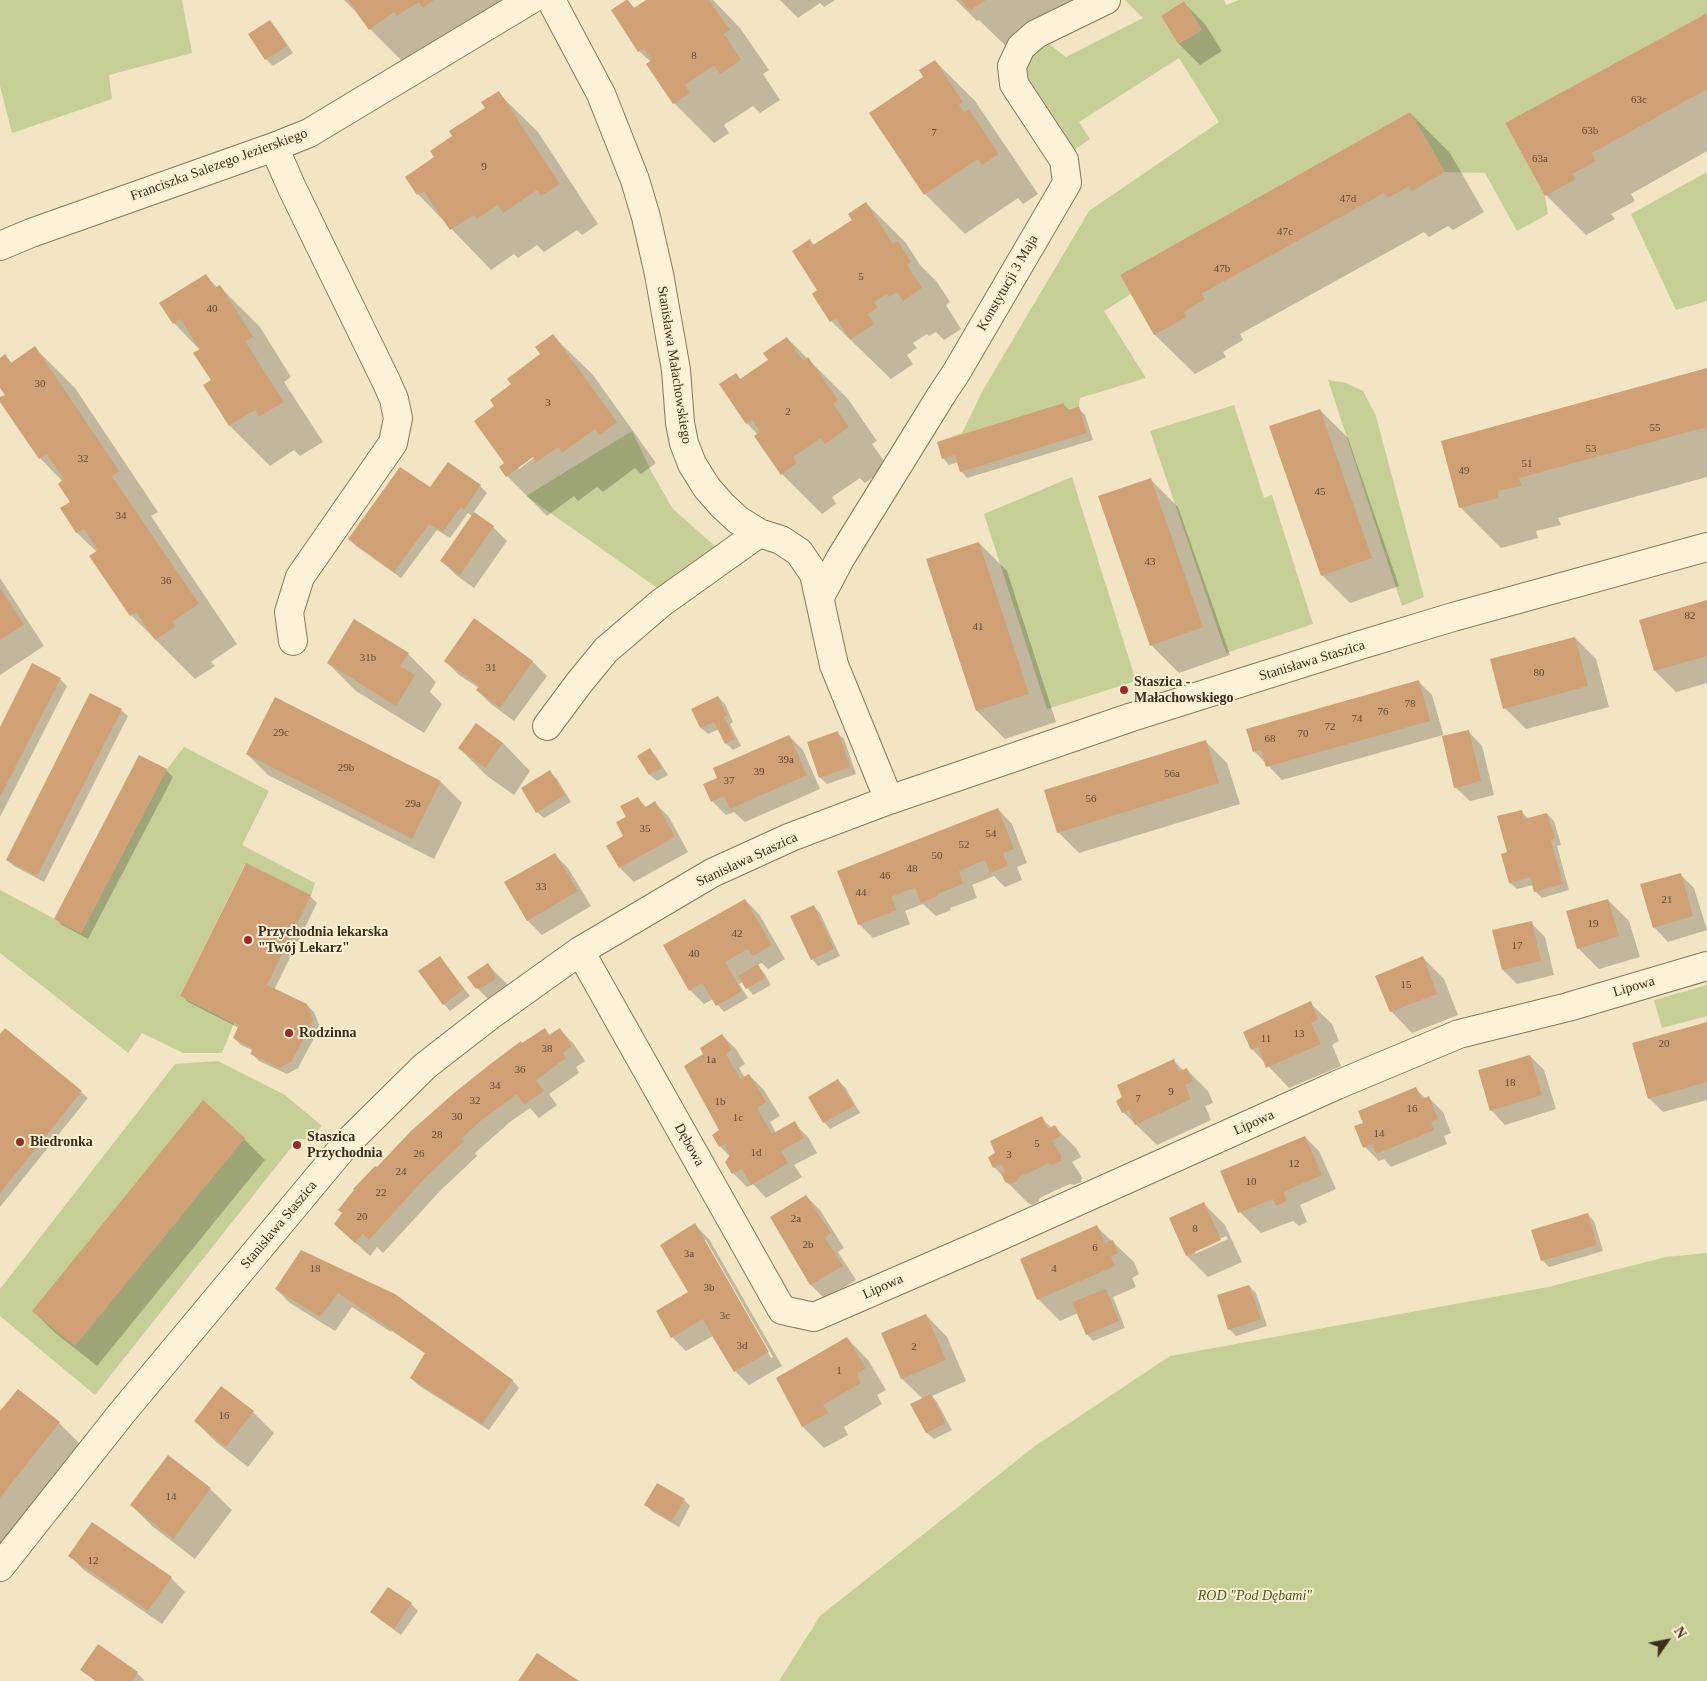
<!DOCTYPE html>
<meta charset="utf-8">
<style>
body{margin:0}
#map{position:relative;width:1707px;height:1681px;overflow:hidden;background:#f1e5c3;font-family:"Times New Roman",serif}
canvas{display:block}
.north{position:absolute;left:1642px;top:1616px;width:50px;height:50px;-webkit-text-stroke:4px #f8efd3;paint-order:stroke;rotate:57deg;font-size:14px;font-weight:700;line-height:20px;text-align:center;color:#3b2d1d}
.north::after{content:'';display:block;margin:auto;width:18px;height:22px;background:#3b2d1d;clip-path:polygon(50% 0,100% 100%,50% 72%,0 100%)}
</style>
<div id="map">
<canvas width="1707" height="1681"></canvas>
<div class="north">N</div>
</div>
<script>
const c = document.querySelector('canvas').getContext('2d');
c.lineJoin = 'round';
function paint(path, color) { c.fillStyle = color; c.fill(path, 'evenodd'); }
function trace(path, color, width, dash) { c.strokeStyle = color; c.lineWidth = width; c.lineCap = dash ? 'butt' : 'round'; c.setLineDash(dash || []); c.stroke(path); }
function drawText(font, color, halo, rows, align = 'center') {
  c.font = font + ' "Times New Roman",serif'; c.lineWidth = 4; c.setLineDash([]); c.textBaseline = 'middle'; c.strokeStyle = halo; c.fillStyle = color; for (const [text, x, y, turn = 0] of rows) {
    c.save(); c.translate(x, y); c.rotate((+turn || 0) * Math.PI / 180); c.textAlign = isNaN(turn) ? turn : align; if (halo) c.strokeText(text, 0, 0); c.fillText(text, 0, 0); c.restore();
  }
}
paint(new Path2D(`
 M0,0H182L192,53L109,75L112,99L12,133L0,86Z
 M1125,0H1224L1226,5L1239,0H1707V13L1505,123L1545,196L1548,214L1517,231L1485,173L1445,172L1410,112L1120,275L1131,294L1104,311L1146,378L1080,398L1079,406L1066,411L1064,404L937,442L962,433L983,390L1089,211L1219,122L1179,58L1079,122L1090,139L1074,150L1060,152L1014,84L1036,34L1066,57L1143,18ZM1184,1L1202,30L1178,44L1161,16Z
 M1707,172V301L1676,310L1631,214Z
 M1328,380L1346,383L1363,391L1376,416L1424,597L1402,606Z
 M1234,405L1264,498L1272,495L1313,624L1226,653L1150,431Z
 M632,431L651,471L673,509L717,548L659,589L526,496Z
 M1072,477L1136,681L1047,709L984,514Z
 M184,747L269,791L242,845L315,883L311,895L245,864L180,996L234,1023L222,1053H183L142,1033L128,1053L0,953V890L81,933L167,769Z
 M1707,985V1016L1662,1028L1654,1000Z
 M218,1061L285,1095L322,1126L309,1140L298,1139L95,1395L0,1316V1289L175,1064Z
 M1707,1253V1681H779L820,1616L1035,1446L1170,1356L1548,1287L1666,1257Z`), '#c6d096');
paint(new Path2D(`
 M344,0H504L410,69L370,29L363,19Z
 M649,0H713L740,28L769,70L763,74L780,100L760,113L753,106L724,125L729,133L714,143L674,103L651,62L639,51L627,1L635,9Z
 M780,0H835L824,7L820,3L798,18Z
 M956,0H1110L1010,50L979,20L977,21Z
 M1184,3L1205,24L1222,51L1200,65L1179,44L1162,16Z
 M1707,14V151L1631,194L1635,201L1611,214L1615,219L1586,235L1546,195Z
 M270,21L276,28L293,53L273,66L266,59Z
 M935,61L975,101L1038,194L1023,204L1018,198L965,234L925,194Z
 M498,93L538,132L598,224L582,235L577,230L544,252L537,245L518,258L514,254L491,270L418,194L406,177L436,158L454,136L486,108Z
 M1410,113L1450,153L1484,212L1453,230L1448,226L1429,237L1424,232L1240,334L1243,340L1223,352L1226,357L1195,374L1155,335L1122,275Z
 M866,203L906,243L920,265L937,282L950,302L946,305L961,329L944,340L936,332L929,336L927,334L913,343L917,348L907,355L913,364L891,379L831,321L819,291L809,241L815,246L854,220Z
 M205,275L218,288L220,287L260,327L291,377L284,382L323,442L300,456L294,450L270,466L230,426L204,385L212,380L200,350L174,323Z
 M553,336L593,375L656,463L641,474L635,468L603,492L597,487L578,501L574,496L547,516L507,476L496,406L513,385L542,355ZM538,452L539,454L519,469L517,467Z
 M787,338L848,399L877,441L872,444L888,467L865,483L860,478L832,497L836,504L822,514L782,474L758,435L747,423L736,374L741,380L770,360Z
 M35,348L75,388L158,512L151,516L237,644L211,662L215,666L195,679L131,615L97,552L77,533L61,509L72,502L63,482L40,458L0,400L6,395L0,386V359L5,356L12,363Z
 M1707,369V477L1558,518L1561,525L1536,531L1538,538L1501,548L1461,508L1442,442Z
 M1064,405L1070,411L1078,408L1085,415L1093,440L967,478L961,471L958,462L949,465L943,458Z
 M1320,410L1348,438L1399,586L1350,603L1322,575Z
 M1150,479L1178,507L1230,655L1179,673L1151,645Z
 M480,486L487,493L473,513L493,527L507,541L474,588L456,575L442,561L473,517L468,513L450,538L437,530L401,578L356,546L349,539L430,489Z
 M979,543L1007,571L1056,722L1005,739L977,711Z
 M0,578L44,646L0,675Z
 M1707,602V683L1676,692L1655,671Z
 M475,620L533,662L547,676L514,721L491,704L477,690L479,688L459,675L445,661Z
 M1575,638L1596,659L1609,707L1526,729L1505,708Z
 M408,654L436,682L430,692L442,704L424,733L356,691L328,663Z
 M60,679L67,686L0,817V730Z
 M1418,681L1432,695L1444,737L1468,731L1482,746L1494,795L1470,801L1455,787L1443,735L1282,780L1255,752L1248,730Z
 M718,697L725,704L733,722L730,724L741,746L733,750L726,743L719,729L708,734L701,728L693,709Z
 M121,710L128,716L44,882L14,866L7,860Z
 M837,733L844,739L856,774L827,784L820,777Z
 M789,736L803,750L820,789L745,822L734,812L726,815L712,801L718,779Z
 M1206,742L1227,763L1240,804L1079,853L1058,832Z
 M503,743L530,771L514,795L487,776L459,748Z
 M649,749L656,756L668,775L657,781L650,775L638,756Z
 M247,754L441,782L462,803L434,859L268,775Z
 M166,770L173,777L88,939L62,925L55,918Z
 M550,772L557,779L571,802L544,818L537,812Z
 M638,798L647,808L655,803L669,817L688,852L634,882L620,868L625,837Z
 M998,809L1012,824L1027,863L1017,867L1022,880L1005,887L994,876L972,885L977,898L950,908L951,910L936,916L923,904L920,905L905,911L910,924L873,938L859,924L838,872Z
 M1521,811L1528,819L1547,814L1554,821L1561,845L1557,846L1569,890L1542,898L1535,891L1533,885L1517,889L1510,883Z
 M554,854L568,868L591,906L542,935L528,921L506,883Z
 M1680,874L1694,888L1707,930L1668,942L1654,927Z
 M310,896L317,903L274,990L307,1005L314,1012L320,1027L298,1068L287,1074L259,1061L252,1054L254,1051L241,1045L234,1038L239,1028L188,1002L182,996Z
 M745,900L759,914L785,959L768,969L762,963L757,965L764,973L771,985L753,995L743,982L739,984L748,998L724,1012L713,999L704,1004L690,990Z
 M1608,900L1629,921L1640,957L1599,969L1578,948Z
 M813,906L820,913L840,956L818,966L812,959Z
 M1531,923L1545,937L1554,975L1517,984L1503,970Z
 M439,957L470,996L450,1011L444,1004Z
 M1422,957L1444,979L1458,1015L1412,1033L1391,1011Z
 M488,965L516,993L504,1015L476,987Z
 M1310,1003L1332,1024L1339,1041L1332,1045L1341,1066L1289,1088L1252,1049Z
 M1707,1023V1100L1663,1112L1649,1098Z
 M544,1030L551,1036L560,1030L574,1044L585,1061L576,1067L579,1073L549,1094L557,1105L539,1118L530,1108L510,1122L475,1153L477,1156L440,1191L383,1253L377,1247L370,1256L335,1224L377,1169L523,1045Z
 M722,1035L736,1049L745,1064L739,1068L745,1078L749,1075L763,1089L780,1116L770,1122L776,1133L794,1123L808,1137L817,1153L794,1165L802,1177L766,1198L753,1184L747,1187L733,1173L730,1157L720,1146L721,1131L705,1054Z
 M0,1036L81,1092L88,1098L0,1207Z
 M1530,1056L1544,1070L1556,1109L1505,1125L1491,1110Z
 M1173,1060L1184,1071L1187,1070L1208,1091L1213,1103L1205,1106L1211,1120L1157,1145L1123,1112Z
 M838,1081L845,1087L860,1113L830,1129L824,1122Z
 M1416,1089L1426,1099L1429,1098L1443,1112L1451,1133L1444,1136L1447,1144L1391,1167L1384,1159L1379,1161L1365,1147V1123Z
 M1041,1118L1052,1128L1055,1127L1076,1148L1081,1157L1072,1162L1082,1177L1081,1182L1074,1185L1070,1184L1054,1191L1040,1198L1038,1202L1032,1205L1028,1203L1006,1181L1004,1177L994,1167Z
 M1305,1137L1319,1151L1336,1189L1300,1205L1307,1222L1299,1226L1293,1221L1261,1233L1240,1212Z
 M244,1139L265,1160L97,1366L54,1332L33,1311Z
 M806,1196L820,1210L844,1248L838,1252L856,1280L825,1299L811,1285L772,1218Z
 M1204,1204L1225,1225L1242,1262L1208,1277L1187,1256L1171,1219ZM1226,1236L1228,1239L1195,1254V1251Z
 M1587,1214L1594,1221L1603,1251L1549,1267L1542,1260Z
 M695,1225L709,1239L782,1366L749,1385L735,1371L713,1336L686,1351L672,1337L690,1293ZM703,1240H706L773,1357L771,1358Z
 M1097,1227L1134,1262L1139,1274L1132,1278L1136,1287L1113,1297L1125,1328L1093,1341L1087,1334L1078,1313L1060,1321L1039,1300L1022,1260Z
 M1249,1286L1256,1293L1267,1326L1236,1336L1229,1329Z
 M276,1289L396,1297L513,1381L519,1388L489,1430L418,1385L411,1378L426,1354L392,1331L391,1332L352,1307L335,1331L290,1303Z
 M926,1315L947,1337L966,1381L932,1396L937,1402L952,1430L934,1439L927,1433L912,1405L923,1399L902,1379L883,1334Z
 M847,1338L868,1360L886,1390L877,1395L882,1404L844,1427L848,1435L824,1448L803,1427Z
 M253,1412L274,1433L248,1467L216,1442L195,1421Z
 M0,1413L59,1423L80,1444L0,1546Z
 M168,1456L210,1489L232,1510L195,1559L152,1526L131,1505Z
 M684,1500L690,1506L679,1527L653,1512L646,1505Z
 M70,1556L171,1578L185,1592L162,1624L84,1570Z
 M411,1604L418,1611L401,1635L379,1619L372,1612Z
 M82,1670L137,1673L144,1680L143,1681H95Z`), '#0003');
paint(new Path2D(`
 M348,0H434L423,8L419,2L397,16L394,12L369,30Z
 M626,0H628L634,8L646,0H709L730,30L724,34L741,60L720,74L714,65L685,85L690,93L673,104L646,64L652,60L644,48L638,52L611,10Z
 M961,0H986L969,11Z
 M1184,1L1202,30L1178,44L1161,16Z
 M1707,13V89L1592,153L1596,161L1572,174L1576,179L1545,196L1505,123Z
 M270,20L287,46L265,60L248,34Z
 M935,60L963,102L959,105L964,113L969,109L999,154L982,165L978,159L924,195L869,113L923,77L919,70Z
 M499,91L560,184L541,196L537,190L503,213L498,205L477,219L474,215L450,230L424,191L417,195L405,177L434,157L430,151L452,136L449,131L485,108L481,102Z
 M1410,112L1445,172L1412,191L1409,186L1388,198L1384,193L1201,294L1205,299L1184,312L1187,317L1154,335L1120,275Z
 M866,202L893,244L898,241L911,262L907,265L922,288L903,301L897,292L889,297L887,294L874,302L878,308L868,314L874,324L850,340L836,318L830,322L812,294L817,290L792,251L810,239L813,245L852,220L848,214Z
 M206,274L215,288L220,285L253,337L245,341L284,402L259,417L255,410L229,426L203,385L211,380L193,353L200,349L180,319L173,324L159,303Z
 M553,334L617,422L600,435L595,429L562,453L558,447L537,462L533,457L506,477L499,467L504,463L474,421L494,406L490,400L511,384L507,379L540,354L535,347Z
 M787,337L803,361L808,357L838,400L833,404L849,427L825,444L821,438L793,457L797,463L781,475L754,436L760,432L756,425L752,420L746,424L719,384L736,373L740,379L768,360L763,353Z
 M35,346L119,471L112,476L199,604L172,622L176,626L155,640L136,612L130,616L89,556L98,550L84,529L76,533L60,508L70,502L58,484L64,479L47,454L39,459L0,402V397L5,395L0,388V358L5,354L11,363Z
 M1707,368V427L1519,478L1522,486L1497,491L1499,498L1459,508L1441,441Z
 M1064,403L1066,411L1079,406L1087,433L960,472L955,455L942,459L937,442Z
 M1320,409L1372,558L1321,576L1269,426Z
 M448,462L481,485L464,510L461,507L443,532L429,524L394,572L348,539L400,467L430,487Z
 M1151,478L1203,627L1150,646L1098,496Z
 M474,512L494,526L460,575L440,561Z
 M979,542L1029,694L976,711L926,559Z
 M0,588L24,625L0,640Z
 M1707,600V656L1654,671L1639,620Z
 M474,618L533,661L500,708L476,690L479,686L444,661Z
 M354,619L409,653L400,666L415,675L396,706L327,663Z
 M1575,637L1588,686L1503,709L1490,659Z
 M32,663L61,678L0,797V727Z
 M1419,680L1430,721L1266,767L1261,750L1253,752L1246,729Z
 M90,693L122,709L37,876L6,860Z
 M718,696L727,715L724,717L735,739L725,744L714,722L700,728L691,709Z
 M275,697L441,781L412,839L246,754Z
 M476,723L503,743L485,768L458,748Z
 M1469,730L1481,781L1454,788L1442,736Z
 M838,731L850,767L819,778L807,742Z
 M789,735L807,775L730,809L724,796L711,802L703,784L717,778L713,768Z
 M1206,740L1219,783L1057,833L1044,790Z
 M650,748L662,768L649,775L637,756Z
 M139,755L167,769L81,933L54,919Z
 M550,770L565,795L536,813L521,788Z
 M638,797L644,808L655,801L675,837L619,868L606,846L623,836L616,822L626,817L620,806Z
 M998,808L1014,849L1003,853L1008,866L990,873L985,860L959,871L963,884L937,894L938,896L921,903L915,888L906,891L891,897L897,910L858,925L837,871Z
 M1522,810L1524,819L1547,813L1555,838L1551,840L1563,884L1534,892L1530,877L1509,883L1501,854L1507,852L1497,816Z
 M555,853L578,891L527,921L504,882Z
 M246,863L311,895L267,985L307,1004L313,1020L292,1061L280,1068L250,1054L253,1049L233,1038L239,1025L180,996Z
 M1681,873L1693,916L1653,928L1640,884Z
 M745,899L772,945L753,956L748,949L725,962L742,991L716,1006L702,983L689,991L663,945Z
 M1608,899L1619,936L1577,949L1566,911Z
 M814,905L834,949L811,960L790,916Z
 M1532,921L1541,961L1502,970L1492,930Z
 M440,956L464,989L443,1005L418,971Z
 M1423,956L1437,994L1390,1012L1375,976Z
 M488,963L495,974L494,980L480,989L475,988L467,977Z
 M758,964L765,978L746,989L738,976Z
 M1311,1001L1318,1020L1311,1023L1321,1044L1266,1068L1258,1047L1251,1050L1243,1032Z
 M1707,1022V1082L1648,1099L1632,1043Z
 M5,1028L82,1091L0,1193V1034Z
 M545,1028L549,1035L560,1028L572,1046L563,1053L566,1058L536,1080L544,1091L524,1105L517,1094L479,1122L461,1139L464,1141L426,1177L369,1240L363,1234L355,1243L334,1224L342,1213L338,1210L354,1190L353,1189L375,1166L377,1167L411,1131L454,1093L493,1062L521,1041L522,1043Z
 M722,1034L732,1049L726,1054L740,1079L749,1074L766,1102L757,1108L772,1134L795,1121L804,1138L781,1151L788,1163L751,1185L742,1169L732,1174L725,1162L730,1155L726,1148L727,1143L719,1147L712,1135L719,1130L684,1066L703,1054L700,1048Z
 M1530,1055L1542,1095L1490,1111L1478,1070Z
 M1174,1059L1179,1072L1187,1068L1193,1081L1185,1085L1191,1099L1135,1125L1129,1110L1122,1113L1116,1101L1122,1097L1117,1085Z
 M838,1079L854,1106L823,1123L808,1097Z
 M1416,1087L1422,1099L1429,1096L1438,1119L1431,1122L1434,1130L1376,1154L1373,1144L1363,1148L1354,1126L1363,1123L1358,1111Z
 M203,1100L245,1138L75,1346L32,1311Z
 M1042,1116L1048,1129L1055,1125L1061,1136L1052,1140L1061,1155V1161L1052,1165L1048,1163L1033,1171L1019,1177L1017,1181L1010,1184L1005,1182L1001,1173L1005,1171L1001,1164L993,1168L988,1157L995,1153L990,1141Z
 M1305,1136L1322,1175L1283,1192L1287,1201L1276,1206L1273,1199L1238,1213L1220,1171Z
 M806,1195L831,1233L825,1238L843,1266L810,1285L770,1217Z
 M1204,1202L1221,1240L1186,1256L1169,1218Z
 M1588,1213L1597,1245L1541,1261L1531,1230Z
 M695,1223L769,1352L734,1372L714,1339L703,1319L671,1338L656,1311L688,1292L660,1245Z
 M1097,1225L1105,1243L1113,1240L1118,1253L1111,1257L1115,1266L1037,1300L1020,1259Z
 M301,1250L395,1294L513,1380L482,1424L410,1378L425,1353L338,1293L320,1317L275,1289Z
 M1249,1285L1261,1319L1228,1330L1217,1295Z
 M1106,1289L1119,1321L1086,1335L1072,1302Z
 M926,1314L946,1360L901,1379L881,1333Z
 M847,1337L866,1368L857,1374L861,1383L823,1405L828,1413L802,1427L776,1378Z
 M221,1386L254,1411L226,1447L194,1421Z
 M18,1389L60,1422L0,1498V1411Z
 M931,1394L946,1423L926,1433L910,1404Z
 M168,1455L211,1488L173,1539L130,1505Z
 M657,1483L685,1499L672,1521L644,1505Z
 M92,1522L172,1577L148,1611L68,1556Z
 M388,1587L412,1603L394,1629L370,1612Z
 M98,1644L138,1672L132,1681H96L80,1670Z
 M537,1653L579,1681H518Z`), '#d1a176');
const street = new Path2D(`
 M551,0L601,94L635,180L646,217L659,274L676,370L680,423L684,443L692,464L707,488L722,505L738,520L759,533L781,540L799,552L814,574L834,665L889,800
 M274,147L292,188L386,381L394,399L398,418L393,443L300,577L289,612L293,641
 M0,246L31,233L274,147L309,133L530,0
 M820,597L840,559L942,394L956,373L1067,183L1064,160L1014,84L1012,66L1021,47L1029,40L1036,34L1106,0
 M547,726L579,683L606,650L661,603L759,533
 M580,951L782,1310L814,1317L987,1242L1337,1085L1459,1034L1568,1007L1707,966
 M0,1567L121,1414L346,1144L425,1066L492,1014L580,951L712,873L791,837L889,800L1132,717L1357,646L1453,617L1707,547`);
trace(street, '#8c7658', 30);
trace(street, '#fbf2d7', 28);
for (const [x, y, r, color] of [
 [1124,690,5,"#9f2924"],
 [248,940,5,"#9f2924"],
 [289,1033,5,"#9f2924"],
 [20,1142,5,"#9f2924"],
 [297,1145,5,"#9f2924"]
]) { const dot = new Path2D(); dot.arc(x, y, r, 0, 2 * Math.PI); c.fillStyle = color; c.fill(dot); trace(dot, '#f8efd3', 2); }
drawText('11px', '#604a33', null, [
 ["8",694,56],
 ["63c",1639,100],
 ["63b",1590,131],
 ["7",934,133],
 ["63a",1540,159],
 ["9",484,167],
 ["47d",1348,199],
 ["47c",1285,232],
 ["47b",1222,269],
 ["5",861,277],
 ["40",212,309],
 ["30",40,384],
 ["3",548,403],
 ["2",788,412],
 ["55",1655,428],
 ["53",1591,449],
 ["32",83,459],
 ["51",1527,464],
 ["49",1464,471],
 ["45",1320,492],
 ["34",121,516],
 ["43",1150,562],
 ["36",166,581],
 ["82",1690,616],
 ["41",978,627],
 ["31b",368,658],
 ["31",491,668],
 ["80",1539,673],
 ["78",1410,704],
 ["76",1383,712],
 ["74",1357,719],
 ["72",1330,727],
 ["29c",281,733],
 ["70",1303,734],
 ["68",1270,739],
 ["39a",786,760],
 ["29b",346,768],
 ["39",759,772],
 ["56a",1172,774],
 ["37",729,781],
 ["56",1091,799],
 ["29a",413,804],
 ["35",645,829],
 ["54",991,834],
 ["52",964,845],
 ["50",937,856],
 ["48",912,869],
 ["46",885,876],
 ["33",541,887],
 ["44",861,893],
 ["21",1667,900],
 ["19",1593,924],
 ["42",737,934],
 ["17",1517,946],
 ["40",694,954],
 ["15",1406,985],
 ["13",1299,1034],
 ["11",1266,1039],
 ["20",1664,1044],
 ["38",547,1049],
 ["1a",711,1060],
 ["36",520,1070],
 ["18",1510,1083],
 ["34",495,1086],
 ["9",1171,1092],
 ["7",1138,1099],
 ["32",475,1101],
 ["1b",720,1102],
 ["16",1412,1109],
 ["30",457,1117],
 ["1c",738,1118],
 ["14",1379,1134],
 ["28",437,1135],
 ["5",1037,1144],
 ["1d",756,1153],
 ["26",419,1154],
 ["3",1009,1155],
 ["12",1294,1164],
 ["24",401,1172],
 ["10",1251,1182],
 ["22",381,1193],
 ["20",362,1217],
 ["2a",796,1219],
 ["8",1195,1229],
 ["2b",808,1245],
 ["6",1095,1248],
 ["3a",689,1254],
 ["18",315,1269],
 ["4",1054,1269],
 ["3b",709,1288],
 ["3c",725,1316],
 ["3d",742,1346],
 ["2",914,1347],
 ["1",839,1371],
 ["16",224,1416],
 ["14",171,1497],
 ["12",93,1561]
]);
drawText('14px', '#3b2d1d', '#f8efd3', [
 ["Franciszka Salezego Jezierskiego",219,165,-20],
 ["Konstytucji 3 Maja",1008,283,-60],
 ["Stanisława Małachowskiego",674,365,81],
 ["Stanisława Staszica",1312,661,-17],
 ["Stanisława Staszica",747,860,-25],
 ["Lipowa",1634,987,-16],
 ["Lipowa",1254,1123,-24],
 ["Dębowa",689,1145,61],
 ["Stanisława Staszica",279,1225,-50],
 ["Lipowa",883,1287,-24]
]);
drawText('bold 14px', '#3b2d1d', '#f8efd3', [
 ["Staszica -",1134,682],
 ["Małachowskiego",1134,698],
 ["Przychodnia lekarska",258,932],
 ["\"Twój Lekarz\"",258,948],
 ["Rodzinna",299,1033],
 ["Staszica",307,1137],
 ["Przychodnia",307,1153],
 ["Biedronka",30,1142]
], 'left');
drawText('italic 14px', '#495922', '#f8efd3', [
 ["ROD \"Pod Dębami\"",1255,1596]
]);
</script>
